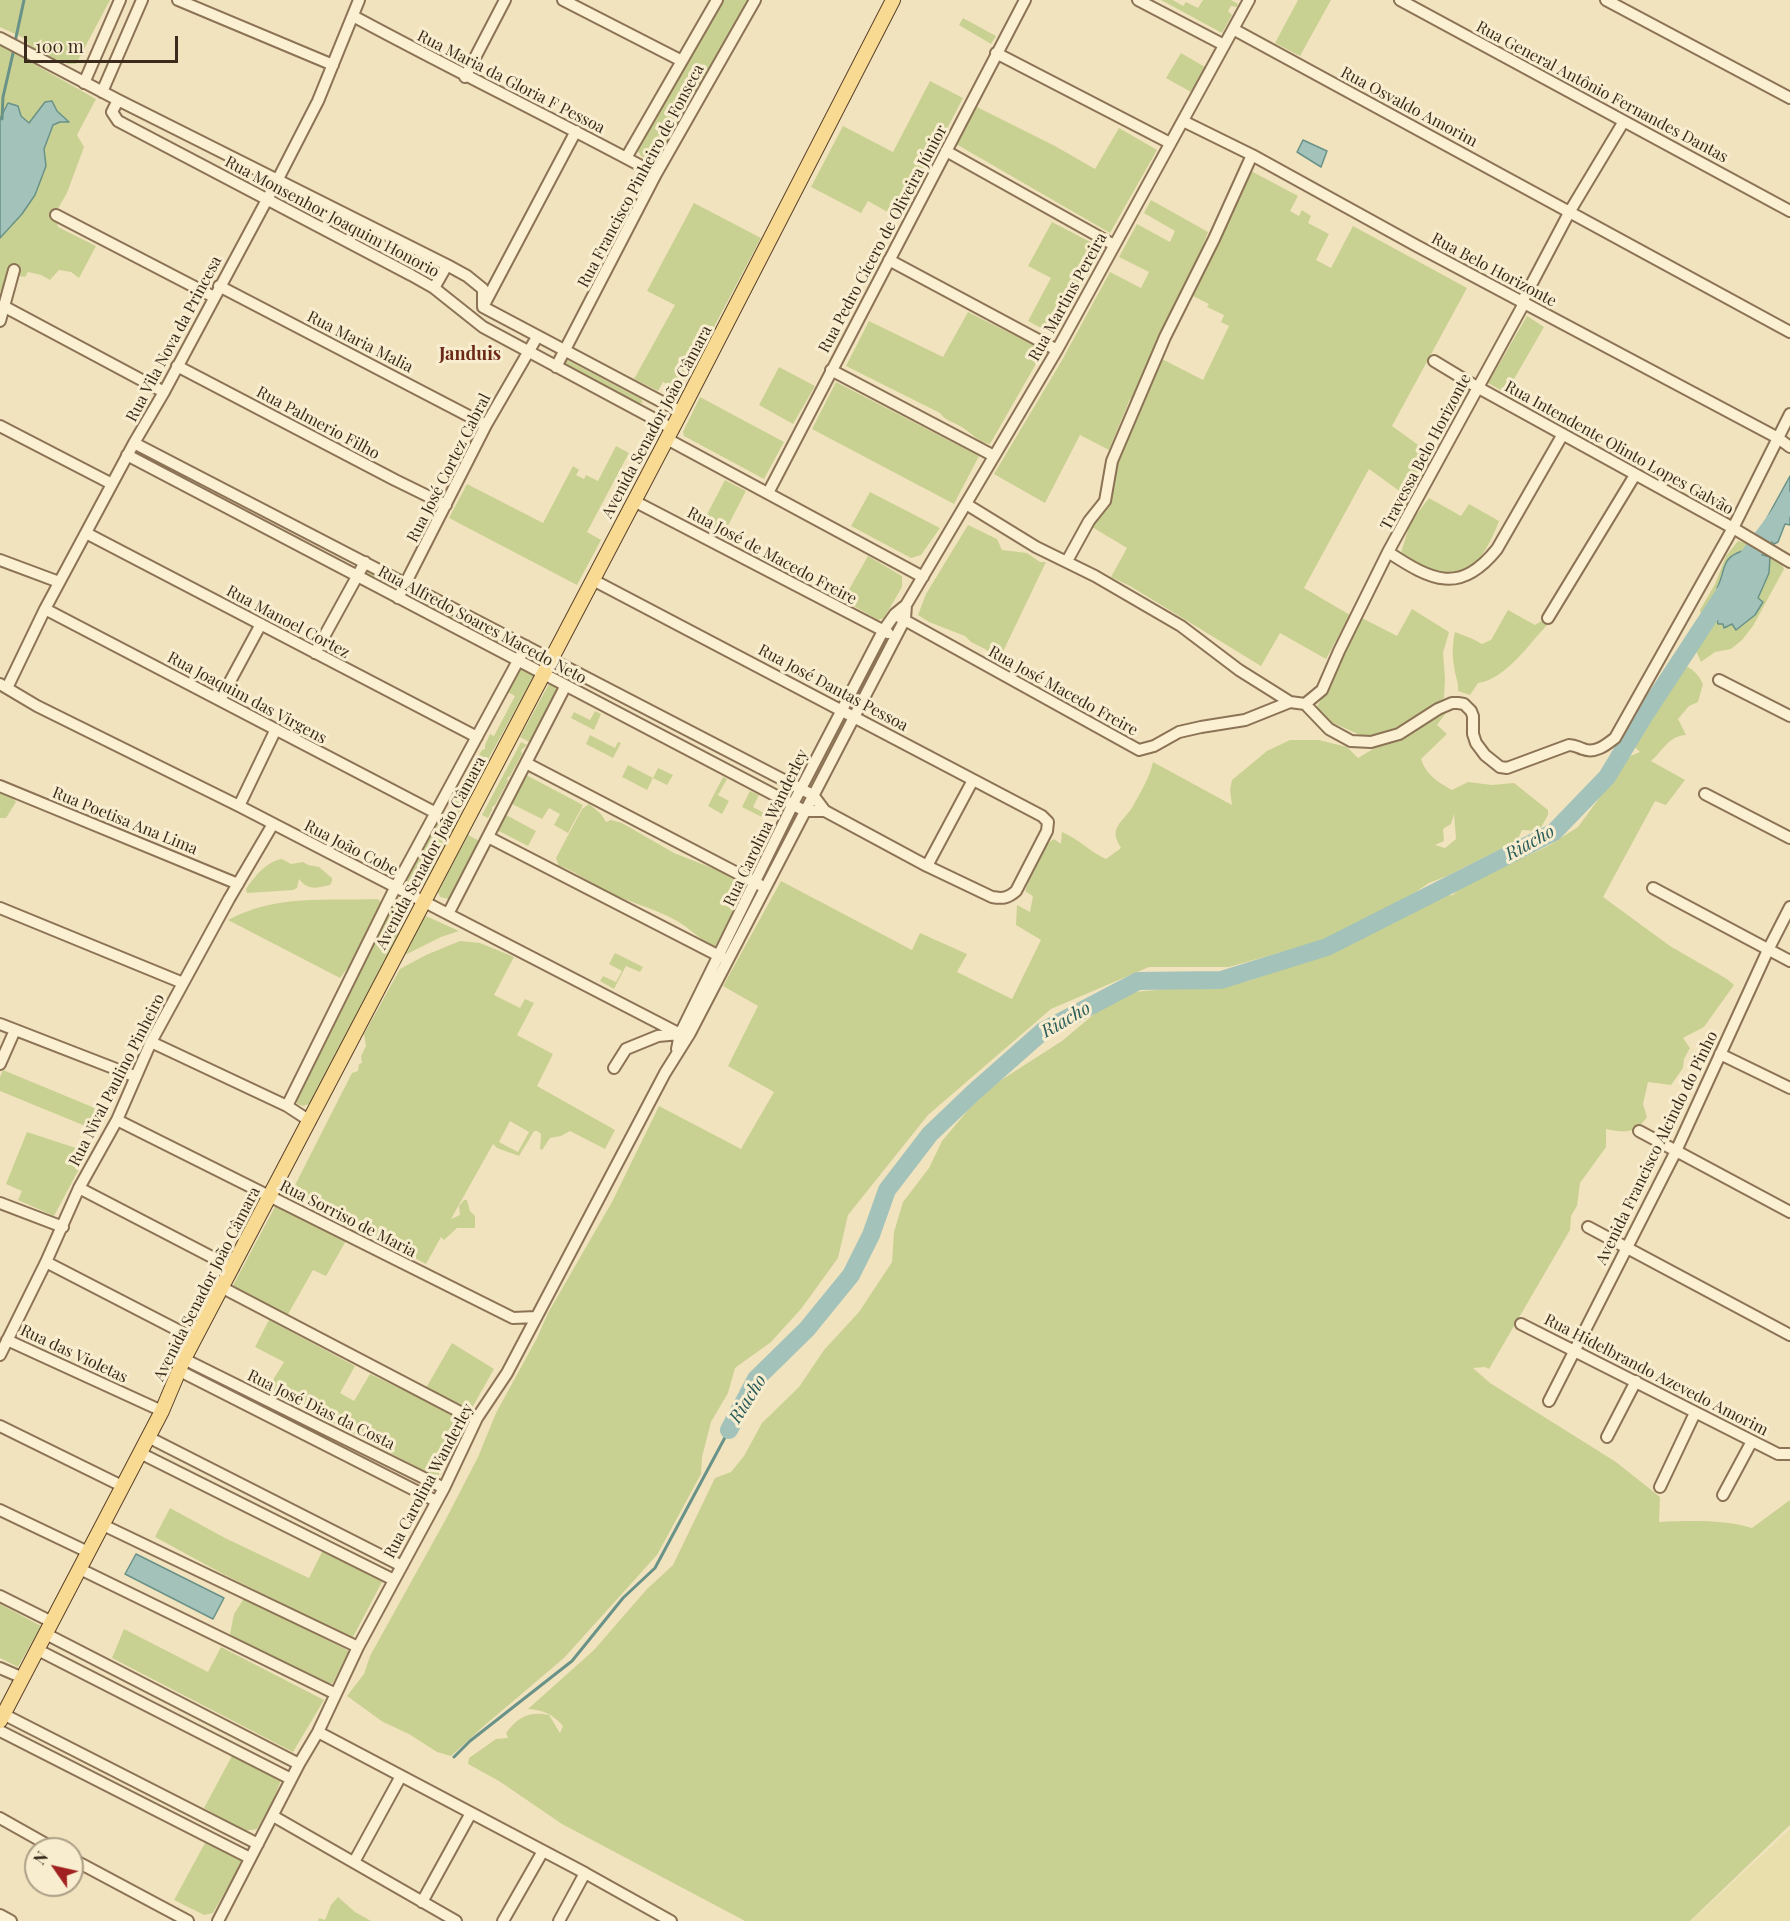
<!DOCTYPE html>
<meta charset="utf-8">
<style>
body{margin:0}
#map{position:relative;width:1790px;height:1921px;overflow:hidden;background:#f2e3bf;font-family:"Playfair Display",serif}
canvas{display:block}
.north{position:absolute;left:24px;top:1837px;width:60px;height:60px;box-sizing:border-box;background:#f8edcf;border:2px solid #ac9f87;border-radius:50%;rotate:304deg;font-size:16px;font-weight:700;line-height:24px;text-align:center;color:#3a2b1c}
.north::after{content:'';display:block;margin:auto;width:21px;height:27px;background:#a12120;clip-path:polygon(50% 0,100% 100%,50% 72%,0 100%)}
.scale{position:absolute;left:24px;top:36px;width:154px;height:27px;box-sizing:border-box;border:3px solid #3a2b1c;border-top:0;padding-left:8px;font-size:18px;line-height:21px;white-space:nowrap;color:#3a2b1c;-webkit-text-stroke:4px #f8edcf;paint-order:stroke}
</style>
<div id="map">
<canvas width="1790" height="1921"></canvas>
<div class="north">N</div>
<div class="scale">100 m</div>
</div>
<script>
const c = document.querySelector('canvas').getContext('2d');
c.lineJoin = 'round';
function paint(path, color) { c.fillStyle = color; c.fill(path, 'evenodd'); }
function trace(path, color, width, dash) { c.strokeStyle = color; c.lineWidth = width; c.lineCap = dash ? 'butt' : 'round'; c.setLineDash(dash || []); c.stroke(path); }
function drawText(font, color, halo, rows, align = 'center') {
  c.font = font + ' "Playfair Display",serif'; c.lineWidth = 6; c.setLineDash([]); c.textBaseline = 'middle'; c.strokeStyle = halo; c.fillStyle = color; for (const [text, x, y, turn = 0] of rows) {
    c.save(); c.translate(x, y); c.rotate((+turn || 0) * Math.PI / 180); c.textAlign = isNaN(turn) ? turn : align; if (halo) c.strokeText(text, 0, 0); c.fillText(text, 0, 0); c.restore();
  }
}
paint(new Path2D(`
 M1790,1829V1921H1691Z`), '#e8dfac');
paint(new Path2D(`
 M0,0H110L76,64H68L40,53L30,46L24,38L0,27Z
 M722,0H748L657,161L654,163L641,156L638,151Z
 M1161,0H1173L1183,6L1186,2L1198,8L1203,0H1231L1238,4L1237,7L1231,6L1228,11L1232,15L1222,33Z
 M1298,0H1331L1300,56L1275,43Z
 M963,18L996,36L991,44L959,25Z
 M0,45L96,99L77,135L84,147L67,193L52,219L57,222L58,227L96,246L79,278L71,272L59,270L50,280L41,275L28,272L25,277L8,274L0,293V238L46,166L44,149L53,125L60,122H68L45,102L29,123L8,103L0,119Z
 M1181,53L1205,67L1191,92L1166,78Z
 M930,81L963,98L900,219L868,201L861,213L811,187L843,126L893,152Z
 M977,107L1055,146L1095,169L1119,128L1157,150L1110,233L956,144Z
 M1251,171L1298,196L1290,211L1299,216L1302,210L1311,216L1308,223L1329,234L1316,260L1331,268L1353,226L1467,288L1392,426L1432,455L1409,498L1369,469L1304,588L1350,615L1326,659L1280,633L1261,666L1130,586L1111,577L1127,548L1092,527L1110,506L1118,464L1124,447L1162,359L1203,380L1229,326L1221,322L1224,315L1207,307L1209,304L1193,296Z
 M1151,200L1208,232L1200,254L1157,340L1134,401L1130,399L1109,450L1080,435L1045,503L994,474L1061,362L1110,272L1141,288L1149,272L1119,257L1137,224L1170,242L1175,231L1144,213Z
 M694,203L761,238L706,342L686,365L687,368C683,376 684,384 680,391L663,382L658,391L634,379L675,305L647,291Z
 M1052,222L1102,248L1054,335L1028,321L1051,278L1028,266Z
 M968,312L1044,350L990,444C977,442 971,432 960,426C951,421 946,421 940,413L846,366L869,321L943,357Z
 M1527,316L1544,327L1506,393L1488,383Z
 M567,360L641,399L643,403H638L565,364Z
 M779,367L815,386L793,424L759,405Z
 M836,382L979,456L954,504L812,429Z
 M700,397L784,442L764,479L684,436L683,432Z
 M616,446L629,453L587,532L601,540L577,585L449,518L467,484L543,523L573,466L579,470L576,475L584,479L586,475L598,481Z
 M725,480L746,491L723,535L702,524Z
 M870,492L940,528L921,555L911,558L851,526Z
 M1429,498L1461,516L1469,504L1499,521C1486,554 1469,587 1429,569C1419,565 1409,561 1401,553L1410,523Z
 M968,525L997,539L1002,550L1027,553L1040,562H1046L999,660L985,649L971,642L965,636L929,622L918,615L926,594Z
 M1738,541L1748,543L1779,559L1784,569L1753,626L1742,640L1731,649L1715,652L1701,662L1696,651L1705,634L1700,610L1715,584L1726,556Z
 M868,556L902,576V587L884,618L878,620L843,600Z
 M368,570L436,605L435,610L433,611L366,576Z
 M1412,609L1449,632L1443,653L1445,678L1444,698L1394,731L1365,737L1326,720L1316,708C1334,680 1347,648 1362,618L1397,636Z
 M1508,610L1535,625L1543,620L1548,624C1529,644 1506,679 1478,683L1470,695L1458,691C1459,683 1456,679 1455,672C1452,658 1452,645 1455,632L1473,639L1482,644L1491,640Z
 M450,613L518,648L517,653H515L448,619Z
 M1671,660C1686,665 1696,669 1703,684L1698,702L1689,706L1678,719L1686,735C1668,736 1663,751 1651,761L1685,780L1666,805L1655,801L1603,897L1670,946L1727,979L1734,985L1704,1027L1683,1038L1690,1048L1684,1059L1683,1068L1671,1085L1648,1082L1643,1104L1647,1117C1635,1134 1625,1133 1606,1129V1147L1580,1183L1577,1206L1571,1216L1570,1230L1489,1369L1485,1367L1473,1368L1490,1383L1616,1462L1660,1497L1659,1522C1691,1521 1721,1519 1752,1528L1790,1500V1825L1690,1921H745L562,1824L499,1781L468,1764L469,1758L496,1739L508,1738L506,1733C518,1717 529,1711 549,1715L560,1733L563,1726C552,1714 544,1710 528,1709L594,1650L647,1589L673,1565L715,1478L731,1472L744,1456L762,1423L799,1387L824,1350L859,1312L892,1262L894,1232L903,1202L929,1168L942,1141L968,1110L995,1084L1062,1041L1099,1010L1134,992L1245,982L1298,964L1352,942L1438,896L1453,895L1460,887L1548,846L1578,827L1630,756L1640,752L1625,738Z
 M521,668L533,674L534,676L453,823L444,818L448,811L452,809L451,806L458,794L461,793V789L469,773L472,772L471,769L482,750L485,749V745L490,734L494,736L515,696L508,692Z
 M550,682L559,687L531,743L520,737Z
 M595,711L601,714L594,730L571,718L574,712L590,720Z
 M1446,713L1437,725L1447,734L1421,759C1426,775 1438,782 1452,790L1468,782L1492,785L1514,783L1548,810V815L1539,831L1522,830L1517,841L1447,876L1429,883L1404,900L1328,939L1229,967H1149L1051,1009L928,1115L848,1215L838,1258L801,1309L771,1342L735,1368L728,1393L711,1422L702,1457L701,1474L657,1555L564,1658L485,1725L451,1756L437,1752L409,1734L383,1722L347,1696L364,1674L370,1656L447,1517L478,1457L496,1413L537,1338L548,1313L612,1202L659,1106L741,1149L774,1092L728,1066L758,1006L723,986L781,881L912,950L920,933L967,954L957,972L1012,999L1041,940L1016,925L1017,905L1030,912L1033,896L1025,891C1031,877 1041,845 1054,839L1061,844L1062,832C1079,839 1090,852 1106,859L1121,848C1118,842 1114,837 1116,830C1119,821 1129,814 1133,806C1141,791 1149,779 1153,762L1232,805L1230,790L1232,780L1267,751L1290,740H1319L1347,747L1358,758L1378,746L1397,740L1440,714ZM1454,814L1456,839L1445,848L1435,845L1444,841L1443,829L1451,824Z
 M590,735L615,748L618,742L621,743L613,758L586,744Z
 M521,742L527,745L521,750L522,754L510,776L507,778L508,781L495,805L492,807V810L488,818L482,815Z
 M628,765L653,778L658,768L673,775L667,785L653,778L647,790L622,777Z
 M526,775L583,805L568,833L554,825L560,814L549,808L542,819L512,804L506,815L536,831L528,846L497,830Z
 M723,777L727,779L718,795L729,801L722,814L708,806Z
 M750,791L759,795L753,807L764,813L762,817L742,807Z
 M0,792L12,796L16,802L6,818H0Z
 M589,804L601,814L606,822L611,820L622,823L674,853L717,870L743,885L746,888L715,947C701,941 691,929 677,921C652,907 624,901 600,888C586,881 574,870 559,866L556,858L582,809Z
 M439,820L454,828L423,886L417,888L406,881Z
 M468,835L480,841L449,899L440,897L438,892Z
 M282,859L291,864L303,862L308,865L319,867L332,878V881L330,885C316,888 309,891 299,879L297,888L293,890L247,893L246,889C254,877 267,861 282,859Z
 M377,899L382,902L353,961L340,978L228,920C277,894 324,901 377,899Z
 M393,906C402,915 400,926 397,937L312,1103L303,1106L297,1104V1099L342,1004Z
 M426,916L459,931L441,937L405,955L422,920Z
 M460,941L480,943L514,957L494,995L520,1008L525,999L534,1003L517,1035L553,1054L537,1086L615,1130L605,1149L570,1131L561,1136L550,1138L542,1150L540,1149L541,1134L537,1131H534L519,1156L497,1148L493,1144L451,1219L460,1215L459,1206L464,1200H467L470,1211L475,1216V1228H457L444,1240L441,1237L426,1264L291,1193L352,1073L358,1071L359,1064L362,1063L361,1056L366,1046L364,1034L400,969L426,955ZM510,1121L529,1132L518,1152L499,1142Z
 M615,953L643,967L640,972L626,966L614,989L600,981L603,976L616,982L622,971L609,964Z
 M3,1070L102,1111L95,1130L0,1091V1077Z
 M27,1132L88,1152L54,1216L18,1200L22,1191L6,1184Z
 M276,1205L347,1239L326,1276L313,1270L287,1316L231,1289Z
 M269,1320L355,1366L340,1393L354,1401L370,1374L466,1420L437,1478L268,1388L284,1362L255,1347Z
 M452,1343L494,1369L472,1408L466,1407L426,1388Z
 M170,1508L225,1538L309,1578L323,1550L382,1582L352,1639L223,1574L155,1537Z
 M243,1600H248L349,1651L333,1683L326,1684L241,1643L230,1634L234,1614Z
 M0,1604L41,1626L18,1667L0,1658Z
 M124,1629L208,1672L221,1647L324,1700L293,1752L112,1658Z
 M233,1754L281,1780L273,1801L257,1829L244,1831L204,1808Z
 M205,1843L241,1860L239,1867L213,1913L204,1915L174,1900Z
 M338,1897L355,1912L371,1921H318L319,1918L325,1920L331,1905Z`), '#c9d192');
const water = new Path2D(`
 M52,101L57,111L69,122H60L53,125L44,149L46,166L35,195L22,214L0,238V119L8,103L18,106L21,116L29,123L45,102Z
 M1303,140L1327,151L1321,167L1297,152Z
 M1790,476V525L1785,524L1778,542L1774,544L1762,534L1763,525Z
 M1746,550L1770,557L1769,573L1758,598L1763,602L1755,615L1736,630L1732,624L1724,628L1723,624H1718C1716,612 1714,602 1721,591L1717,588C1727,569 1719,557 1746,550Z
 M136,1554L224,1598L213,1619L125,1574Z`);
paint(water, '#a3c3ba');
trace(water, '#699288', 1.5);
trace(new Path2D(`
 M15,42L24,0
 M2,119L3,97L14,49
 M454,1757L470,1741L572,1661L623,1598L655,1568L729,1430`), '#699288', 3);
trace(new Path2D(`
 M729,1430L756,1379L807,1329L851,1275L871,1235L887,1190L930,1134L974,1092L1043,1031L1138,981L1221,980L1327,947L1554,832L1607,777L1644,716L1749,556L1790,501`), '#a3c3ba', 18);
const minor = new Path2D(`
 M178,0L333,65
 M563,0L682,61
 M1138,0L1224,45
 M1400,0L1790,211
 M1606,0L1790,98
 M353,16C453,70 556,120 656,174
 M1233,29L1790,332
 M0,38L118,100L447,265L467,276L483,289V307L681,412
 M996,53L1170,143
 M465,77L505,0
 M84,83L120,0
 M102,92L142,0
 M118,100L112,112L118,121L411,275L434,288L483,327L673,429
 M1183,121L1252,155L1417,246L1778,438L1790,447
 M946,151L1114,245
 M626,158L717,0
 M56,215L214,297
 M889,260L1057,350
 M219,286L486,425
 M434,288L447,265
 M485,303L576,131
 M5,307L164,392
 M0,321L14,270
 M1434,361L1477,387L1733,528L1790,562
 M177,366L395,480L446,505
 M556,367L656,174L755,0
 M831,370L994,456
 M0,426L112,484
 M667,439L923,577
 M134,443L801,789L813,795L825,811L927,866L992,897C1003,899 1008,898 1016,891L1047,831L1048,822L1042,816L593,580
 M127,455L805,811H825
 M768,493L1025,0
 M634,501L888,633
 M966,504L1036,547L1095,576L1181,626L1239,670L1290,702L1305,704L1329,729L1351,741L1371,742L1399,734L1438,709L1452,703H1458L1464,704L1471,711L1473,716V734L1476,743L1485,755L1500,767L1507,768L1569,745C1575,745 1577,747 1583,749C1595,754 1606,745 1615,738L1733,528L1790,414
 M86,533L477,737
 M1388,552C1432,581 1460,595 1497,549L1563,434
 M0,560L59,582
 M1067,561L1089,521L1105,501L1112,461L1165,337L1214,239L1252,155
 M398,598L486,425L537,337
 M45,609L436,813
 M899,617L1139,750L1154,746L1179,732L1201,727L1245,720L1290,702
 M1548,618L1635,475
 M315,653L365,562
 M1719,680L1790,716
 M0,684L37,706L239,806L680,1034L686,1033
 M7,688L45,609L134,443L164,392L278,179L318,101L359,0
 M220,700L261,624
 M1305,704L1322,690L1339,651L1388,552L1522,307V302L1570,211L1624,121
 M526,763L760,885
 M0,786L238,884
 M1705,794L1790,838
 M239,806L276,729
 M488,837L725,959
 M927,866L973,780
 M1653,888L1790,961
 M0,908L183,983
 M448,914L565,687
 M0,1024L134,1076
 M151,1042L287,1106L310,1121
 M677,1049L680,1034L793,804L883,631L895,614L906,605L1057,350L1249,0
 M1720,1054L1790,1088
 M0,1064L15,1030
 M614,1068L626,1049L658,1036L680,1034
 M287,1106L395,888L526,646
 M117,1120L513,1318L536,1317
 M1639,1131L1790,1212
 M79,1188L233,1268
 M0,1203L63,1227
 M1588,1227L1790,1335
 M46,1262L195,1339
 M223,1288L460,1412L477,1418
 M1521,1324L1778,1454H1790
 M7,1340L162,1411
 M0,1355L46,1262L79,1188L117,1120L151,1042L229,899L273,824
 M184,1359L444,1488
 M178,1370L436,1501
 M1549,1401L1676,1151L1768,950L1790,907
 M0,1426L122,1486
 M148,1437L402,1566
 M1607,1437L1636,1381
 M140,1453L394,1580
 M1660,1487L1695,1413
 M1723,1495L1752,1441
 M0,1510L88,1552
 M103,1525L358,1647
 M80,1569L336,1694
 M0,1596L52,1622
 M46,1634L299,1764
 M38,1650L291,1779
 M0,1668L23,1678
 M3,1714L258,1844
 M0,1731L250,1858
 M318,1732L585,1873L671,1921
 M273,1816L456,1921
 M0,1818L55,1849
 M72,1859L188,1921
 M354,1862L401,1776
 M422,1902L471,1813
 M0,1915L11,1921
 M218,1921L299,1764L318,1732L358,1647L444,1488L477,1418L507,1373L665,1073L690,1033L905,619L906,605
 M503,1921L543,1851
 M559,1921L585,1873`);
const major = new Path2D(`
 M0,1721L162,1411L184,1359L681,412L893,0`);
trace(minor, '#8c7356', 14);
trace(major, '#59412a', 16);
trace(minor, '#fcf0d3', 10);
trace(major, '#f9da93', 14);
drawText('16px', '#3a2b1c', '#f8edcf', [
 ["Rua Maria da Gloria F Pessoa",511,82,27],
 ["Rua General Antônio Fernandes Dantas",1602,92,28],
 ["Rua Osvaldo Amorim",1409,107,28],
 ["Rua Francisco Pinheiro de Fonseca",641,176,-62],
 ["Rua Monsenhor Joaquim Honorio",332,217,28],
 ["Rua Pedro Cícero de Oliveira Júnior",883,239,-62],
 ["Rua Belo Horizonte",1494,270,28],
 ["Rua Martins Pereira",1068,297,-61],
 ["Rua Vila Nova da Princesa",174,339,-62],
 ["Rua Maria Malia",360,342,27],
 ["Avenida Senador João Câmara",657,422,-62],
 ["Rua Palmerio Filho",318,423,28],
 ["Rua Intendente Olinto Lopes Galvão",1619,448,29],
 ["Travessa Belo Horizonte",1426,452,-62],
 ["Rua José Cortez Cabral",449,468,-63],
 ["Rua José de Macedo Freire",772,556,28],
 ["Rua Manoel Cortez",288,622,28],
 ["Rua Alfredo Soares Macedo Neto",482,625,28],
 ["Rua José Dantas Pessoa",833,688,28],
 ["Rua José Macedo Freire",1063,691,29],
 ["Rua Joaquim das Virgens",247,698,28],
 ["Rua Poetisa Ana Lima",125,821,22],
 ["Rua Carolina Wanderley",766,828,-64],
 ["Rua João Cobe",351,848,27],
 ["Avenida Senador João Câmara",431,853,-62],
 ["Rua Nival Paulino Pinheiro",117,1080,-63],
 ["Avenida Francisco Alcindo do Pinho",1657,1148,-64],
 ["Rua Sorriso de Maria",348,1219,27],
 ["Avenida Senador João Câmara",207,1284,-63],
 ["Rua das Violetas",74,1354,25],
 ["Rua Hidelbrando Azevedo Amorim",1656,1375,27],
 ["Rua José Dias da Costa",321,1410,26],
 ["Rua Carolina Wanderley",429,1481,-62]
]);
drawText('bold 18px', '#6b2917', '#f8edcf', [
 ["Janduis",470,354]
]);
drawText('italic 18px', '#295c59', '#f8edcf', [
 ["Riacho",1530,843,-29],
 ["Riacho",1066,1020,-30],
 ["Riacho",748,1399,-58]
]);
</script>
